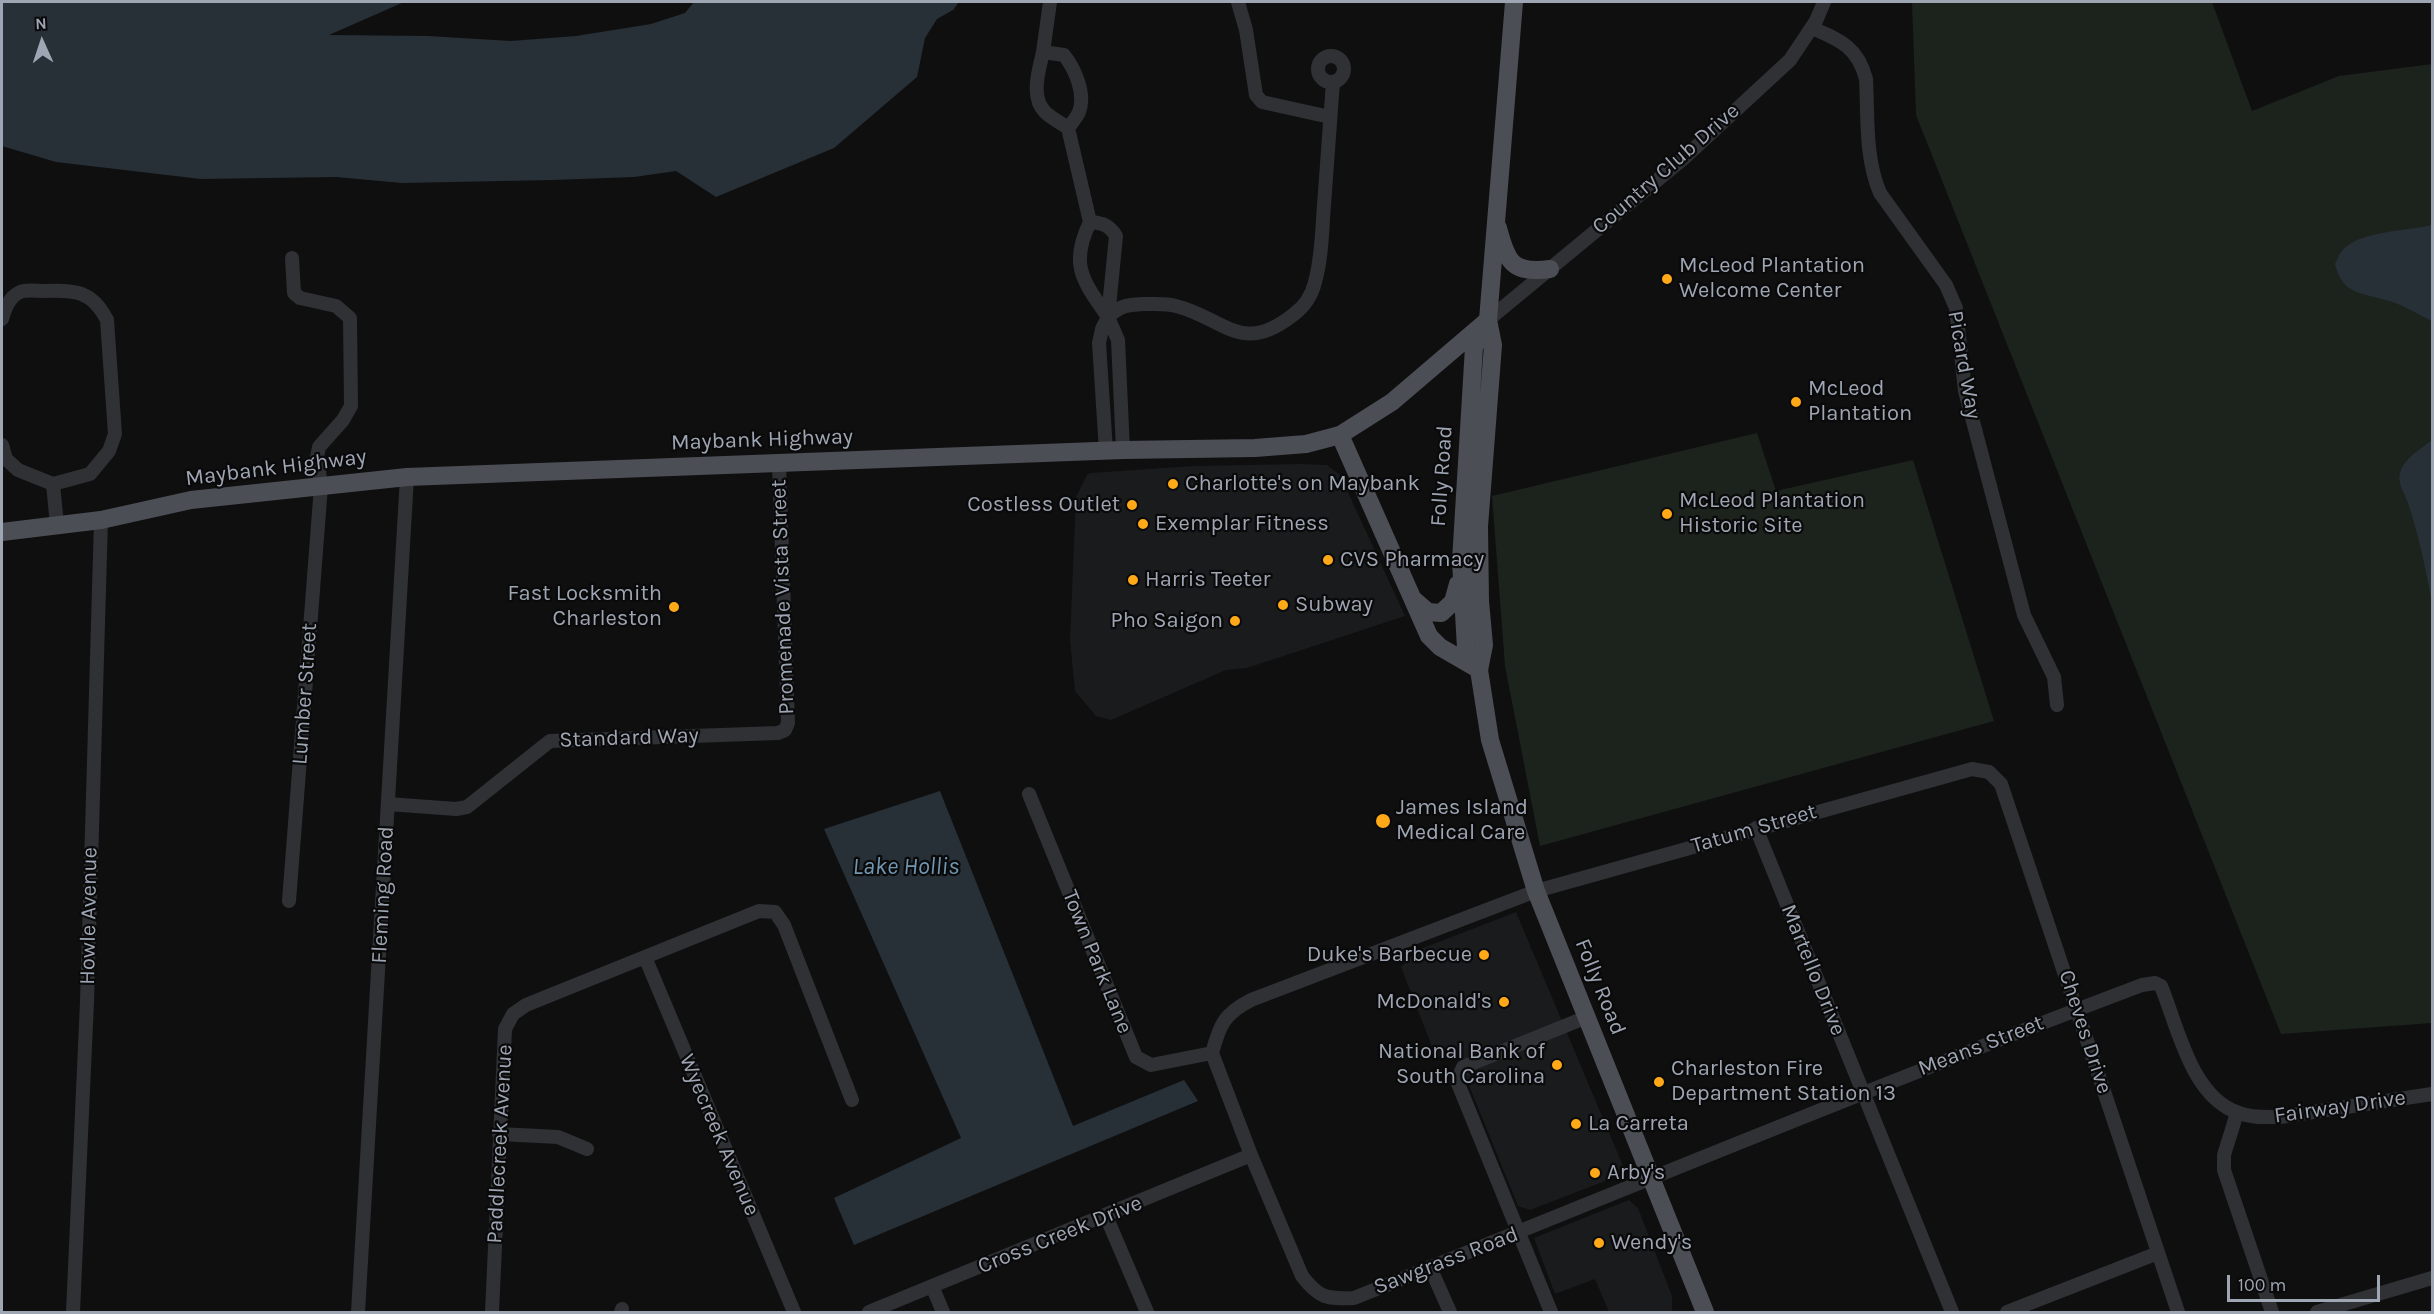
<!DOCTYPE html>
<style>
body{margin:0}
#map{position:relative;width:2434px;height:1314px;overflow:hidden;background:#0f0f10;font-family:Karla,sans-serif}
canvas{display:block}
.frame{position:absolute;inset:0;border:3px solid #9ea5b3;pointer-events:none}
.north{position:absolute;left:12px;top:12px;width:60px;height:60px;-webkit-text-stroke:4px #0a0a0b;paint-order:stroke;rotate:357deg;font-size:16px;font-weight:700;line-height:24px;text-align:center;color:#9ea5b3}
.north::after{content:'';display:block;margin:auto;width:21px;height:27px;background:#9ea5b3;clip-path:polygon(50% 0,100% 100%,50% 72%,0 100%)}
.scale{position:absolute;left:2227px;top:1275px;width:153px;height:27px;box-sizing:border-box;border:3px solid #9ea5b3;border-top:0;padding-left:8px;font-size:18px;line-height:21px;white-space:nowrap;color:#9ea5b3;-webkit-text-stroke:4px #0a0a0b;paint-order:stroke}
</style>
<div id="map">
<canvas width="2434" height="1314"></canvas>
<div class="frame"></div>
<div class="north">N</div>
<div class="scale">100 m</div>
</div>
<script>
const c = document.querySelector('canvas').getContext('2d');
c.lineJoin = 'round';
function paint(path, color) { c.fillStyle = color; c.fill(path, 'evenodd'); }
function trace(path, color, width, dash) { c.strokeStyle = color; c.lineWidth = width; c.lineCap = dash ? 'butt' : 'round'; c.setLineDash(dash || []); c.stroke(path); }
function drawText(font, color, halo, rows, align = 'center') {
  c.font = font + ' Karla,sans-serif'; c.lineWidth = 4.5; c.setLineDash([]); c.textBaseline = 'middle'; c.strokeStyle = halo; c.fillStyle = color; for (const [text, x, y, turn = 0] of rows) {
    c.save(); c.translate(x, y); c.rotate((+turn || 0) * Math.PI / 180); c.textAlign = isNaN(turn) ? turn : align; if (halo) c.strokeText(text, 0, 0); c.fillText(text, 0, 0); c.restore();
  }
}
paint(new Path2D(`
 M1300,464L1327,465L1340,475L1405,616L1247,668L1226,670L1111,720L1096,716L1075,691L1070,640L1076,497L1087,475L1091,473L1194,466Z
 M1516,912L1626,1173L1530,1210L1518,1206L1457,1056L1436,1057L1401,967L1418,950Z
 M1629,1200L1638,1208L1672,1296V1311L1609,1312L1595,1279L1555,1294L1534,1238Z`), '#1a1b1d');
paint(new Path2D(`
 M1912,2H2212L2252,111L2339,76L2432,64V1023L2281,1034L1916,115Z
 M1757,433L1776,491L1913,460L1994,721L1540,846L1505,666L1492,496Z`), '#1b231c');
paint(new Path2D(`
 M2,2H404L329,35L428,36L511,41L576,36L651,24L685,13L694,2H959L953,10L937,19L925,38L917,77L834,148L716,197L676,171L634,177L552,180L402,183L336,177L201,179L56,162L2,146Z
 M2432,225V321C2418,315 2404,305 2389,301C2362,292 2343,296 2335,264C2337,260 2339,254 2342,251C2357,231 2409,231 2432,225Z
 M2432,440V603C2426,570 2419,536 2408,503C2405,494 2397,484 2400,473C2405,457 2421,449 2432,440Z
 M940,791L1073,1126L1184,1080L1198,1101L854,1245L834,1198L961,1138L824,829Z`), '#273037');
trace(new Path2D(`
 M1238,2L1246,30L1256,95L1262,102L1330,117
 M1812,28C1840,40 1858,47 1866,79C1868,117 1865,158 1880,193L1946,285L1956,308L1965,391L2024,615L2054,677L2057,705
 M1043,52L1050,2
 M1318 69a13 13 0 1 1 26 0a13 13 0 1 1-26 0Z
 M1068,128C1072,123 1077,117 1079,112C1086,94 1075,69 1064,55L1043,52C1039,70 1030,97 1045,112C1051,118 1061,123 1068,128L1090,222
 M1090,222C1103,223 1109,225 1116,236L1108,317C1083,281 1069,265 1090,222Z
 M1108,317C1121,305 1127,305 1145,304C1155,304 1166,303 1176,306C1224,318 1241,356 1293,315C1304,307 1312,295 1315,282C1322,257 1322,230 1324,205C1327,164 1330,123 1333,82
 M2,319C5,309 9,297 20,292C26,289 37,291 44,291C74,290 92,290 107,320L115,434L109,451L90,474L53,484L18,470L6,459L2,445
 M1488,320L1684,158L1790,60L1816,21L1824,2
 M1106,451L1099,343L1102,329L1108,317L1118,340L1123,450
 M53,484L57,525
 M1029,794L1136,1057L1151,1065L1212,1053
 M388,804L456,809L467,807L550,741L778,733L785,730L788,723L779,464
 M1756,828L1952,1312
 M289,901L321,486L317,457L319,447L343,420L351,406L350,318L336,306L300,298L294,293L292,258
 M645,957L794,1312
 M1212,1053L1251,1155L1302,1276C1319,1298 1326,1299 1354,1298C1616,1193 1877,1085 2142,985L2155,983L2161,986C2178,1027 2191,1097 2239,1113C2252,1118 2266,1117 2280,1117L2432,1094
 M1212,1053C1220,1024 1224,1014 1251,1000L1536,891L1972,769L1989,772L2001,784L2178,1312
 M2237,1113L2224,1155V1170L2272,1312
 M499,1134L558,1137L587,1149
 M1106,1216L1147,1312
 M1430,1267L1450,1312
 M932,1286L943,1312
 M73,1312L87,1002L101,520
 M358,1312L407,477
 M492,1312L505,1029L513,1014L526,1005L759,911L775,912L784,925L852,1100
 M621,1312L622,1309
 M869,1312L1251,1155
 M1551,1312L1457,1081L1463,1067L1587,1017
 M2007,1312L2158,1253
 M2317,1312L2432,1278`), '#2f3135', 14);
trace(new Path2D(`
 M1514,2L1488,320L1493,345L1479,526L1480,601L1484,645L1479,670L1490,740L1536,891L1705,1312
 M1498,228C1507,262 1512,274 1550,269
 M1340,435L1429,636L1440,647L1478,669
 M2,532L101,520L191,500L407,477L1123,450L1255,448L1306,444L1340,435L1392,402L1488,320
 M1413,599L1428,612L1441,613L1453,602L1458,584
 M1479,670L1466,648L1461,561L1474,347L1484,328`), '#4b4e55', 18);
for (const [x, y, r, color] of [
 [1667,279,6,"#ffa918"],
 [1796,402,6,"#ffa918"],
 [1173,484,6,"#ffa918"],
 [1132,505,6,"#ffa918"],
 [1667,514,6,"#ffa918"],
 [1143,524,6,"#ffa918"],
 [1328,560,6,"#ffa918"],
 [1133,580,6,"#ffa918"],
 [1283,605,6,"#ffa918"],
 [674,607,6,"#ffa918"],
 [1235,621,6,"#ffa918"],
 [1383,821,8,"#ffa918"],
 [1484,955,6,"#ffa918"],
 [1504,1002,6,"#ffa918"],
 [1557,1065,6,"#ffa918"],
 [1659,1082,6,"#ffa918"],
 [1576,1124,6,"#ffa918"],
 [1595,1173,6,"#ffa918"],
 [1599,1243,6,"#ffa918"]
]) { const dot = new Path2D(); dot.arc(x, y, r, 0, 2 * Math.PI); c.fillStyle = color; c.fill(dot); trace(dot, '#0a0a0b', 2); }
drawText('22px', '#9ea5b3', '#0a0a0b', [
 ["Country Club Drive",1666,169,-41],
 ["Picard Way",1964,365,80],
 ["Maybank Highway",762,440,-2],
 ["Maybank Highway",276,468,-7],
 ["Folly Road",1442,476,-86],
 ["Promenade Vista Street",783,597,-92],
 ["Lumber Street",305,694,-86],
 ["Standard Way",629,738,-2],
 ["Tatum Street",1754,829,-16],
 ["Fleming Road",383,895,-87],
 ["Howle Avenue",89,916,-89],
 ["Town Park Lane",1097,962,68],
 ["Martello Drive",1813,970,68],
 ["Folly Road",1600,987,68],
 ["Cheves Drive",2085,1032,72],
 ["Means Street",1981,1046,-21],
 ["Fairway Drive",2340,1107,-8],
 ["Wyecreek Avenue",719,1135,67],
 ["Paddlecreek Avenue",500,1144,-87],
 ["Cross Creek Drive",1060,1235,-22],
 ["Sawgrass Road",1446,1261,-21]
]);
drawText('22px', '#9ea5b3', '#0a0a0b', [
 ["McLeod Plantation",1679,266],
 ["Welcome Center",1679,291],
 ["McLeod",1808,389],
 ["Plantation",1808,414],
 ["Charlotte's on Maybank",1185,484],
 ["McLeod Plantation",1679,501],
 ["Historic Site",1679,526],
 ["Costless Outlet",1120,505,"right"],
 ["Exemplar Fitness",1155,524],
 ["CVS Pharmacy",1340,560],
 ["Harris Teeter",1145,580],
 ["Fast Locksmith",662,594,"right"],
 ["Charleston",662,619,"right"],
 ["Subway",1295,605],
 ["Pho Saigon",1223,621,"right"],
 ["James Island",1396,808],
 ["Medical Care",1396,833],
 ["Duke's Barbecue",1472,955,"right"],
 ["McDonald's",1492,1002,"right"],
 ["National Bank of",1545,1052,"right"],
 ["South Carolina",1545,1077,"right"],
 ["Charleston Fire",1671,1069],
 ["Department Station 13",1671,1094],
 ["La Carreta",1588,1124],
 ["Arby's",1607,1173],
 ["Wendy's",1611,1243]
], 'left');
drawText('italic 24px', '#7196b2', '#0a0a0b', [
 ["Lake Hollis",906,867]
]);
</script>
